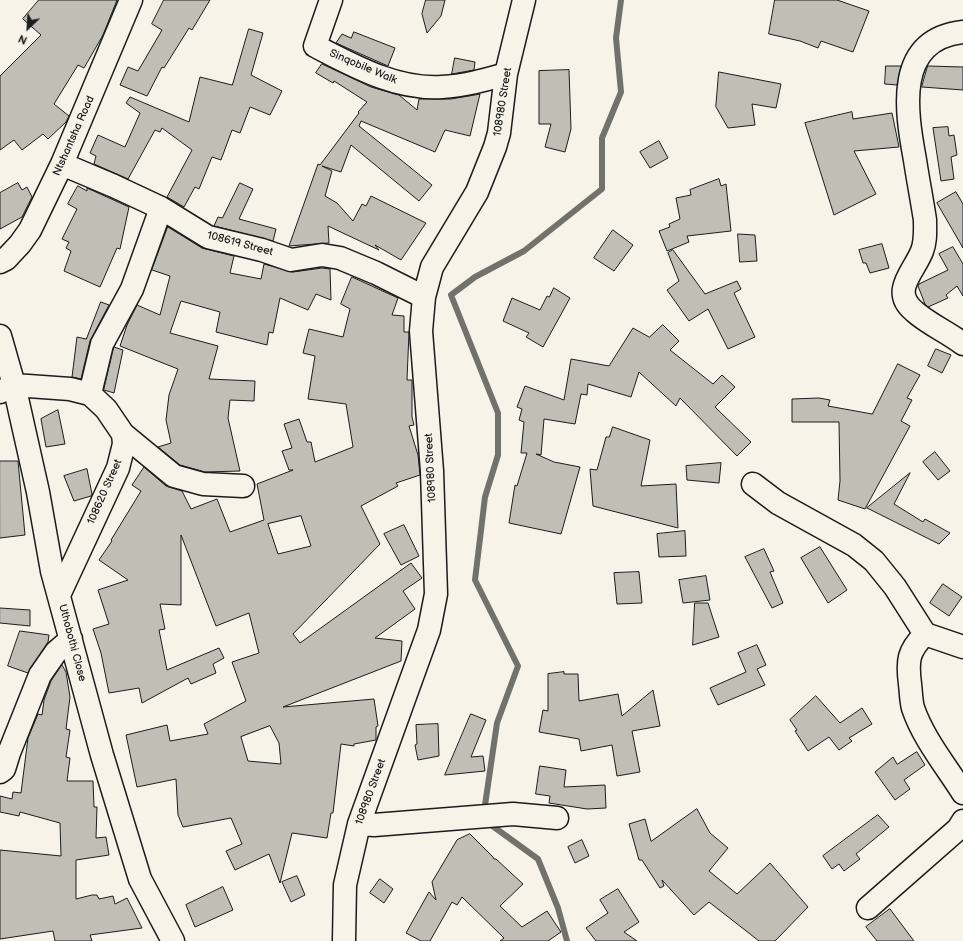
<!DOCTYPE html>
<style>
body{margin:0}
#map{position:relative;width:963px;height:941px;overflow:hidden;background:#f7f3e8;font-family:"Balsamiq Sans",sans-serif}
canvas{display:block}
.north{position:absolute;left:8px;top:8px;width:40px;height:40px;-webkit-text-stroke:3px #f7f3e8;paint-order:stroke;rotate:205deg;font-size:11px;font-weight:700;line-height:16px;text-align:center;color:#1c1c1c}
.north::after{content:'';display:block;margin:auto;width:14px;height:18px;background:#1c1c1c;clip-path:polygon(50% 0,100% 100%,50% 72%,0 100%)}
</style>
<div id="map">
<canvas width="963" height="941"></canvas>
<div class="north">N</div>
</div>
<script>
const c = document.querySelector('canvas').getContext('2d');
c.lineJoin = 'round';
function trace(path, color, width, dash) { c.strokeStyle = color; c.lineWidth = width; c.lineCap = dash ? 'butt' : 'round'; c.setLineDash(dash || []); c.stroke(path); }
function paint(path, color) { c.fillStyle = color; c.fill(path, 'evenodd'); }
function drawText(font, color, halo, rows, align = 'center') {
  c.font = font + ' "Balsamiq Sans",sans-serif'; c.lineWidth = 4; c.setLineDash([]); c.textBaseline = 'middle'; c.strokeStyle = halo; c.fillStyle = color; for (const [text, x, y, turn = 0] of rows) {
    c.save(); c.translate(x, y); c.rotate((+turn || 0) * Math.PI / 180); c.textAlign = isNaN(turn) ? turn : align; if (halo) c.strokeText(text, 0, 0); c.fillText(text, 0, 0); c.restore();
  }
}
trace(new Path2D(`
 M484,812L497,723L518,666L475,580L485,497L498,455V413L451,295L475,277L524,251L602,189V138L621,92L616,38L621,0
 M487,822L538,859L558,908L567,941`), '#72716c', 6);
const building = new Path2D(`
 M39,0H117L103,35L84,68L78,65L54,104L69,116L66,122L48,139L43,134L22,150L14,140L0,150V76L41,35L23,19Z
 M164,0H210L192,30L189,28L164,68L162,67L147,96L120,85L128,67L138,71L162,30L152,24Z
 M426,0H445L441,16L427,33L422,14Z
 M775,0H837L869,11L853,52L821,41L818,48L800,41L769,34Z
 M249,29L263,33L251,75L282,91L270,115L250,107L240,133L232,130L221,160L212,157L199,189L195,187L184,207L167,197L192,150L162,128L160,132L155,130L128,179L94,164L96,156L90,153L98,135L125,147L140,113L126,103L130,97L189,122L200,77L232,85Z
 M354,32L395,48L388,66L336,43L342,34L351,38Z
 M455,58L475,62L474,70L452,74Z
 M322,64L371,87L399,95L417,110L419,99H451L480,94L470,136L445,130L435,152L361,121L359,126L432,185L419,201L351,145L341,172L322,166L332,171L325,196L337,203L353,221L362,204L366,206L371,196L426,223L401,260L375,245L379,250L328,226L329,243L289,246L318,164L320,165L359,113L358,112L367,102L334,81L333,83L316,73Z
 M886,66H901L897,85L885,84Z
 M928,66L963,67V90L922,87Z
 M569,70L571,129L565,152L545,147L551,124H539V71Z
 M719,72L781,84L776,108L752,104L755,125L728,128L716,107Z
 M852,112L853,119L892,113L899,147L854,151L876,194L834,215L805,123Z
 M948,127L949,136L954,135L957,155L951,157L954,179L941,181L933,128Z
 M659,141L668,158L650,168L640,152Z
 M719,179L721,186L726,184L731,231L687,236L689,242L667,251L659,231L670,227L669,224L680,219L676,198L691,195L690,190Z
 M18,183L22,190L27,187L32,197L22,217L0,229V193Z
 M240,183L253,189L239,219L276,229L273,241L214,226L218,217L222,218Z
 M78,186L87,191V188L129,207L120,249L117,248L100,287L64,271L71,251L66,248L69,242L62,239L77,209L68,204Z
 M956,192L963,204V248L937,203Z
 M168,227L202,248L234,256L230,273L261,279L264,264L293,272L322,268L330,269L331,300L316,294L308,310L280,298L273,333L269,332L267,345L216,332L220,312L181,301L170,333L218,346L209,379L255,381L254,401L230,400L228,418L240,471L205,472L180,465L158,447L171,443L166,420L169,395L178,369L120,346L127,325L137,305L160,315L170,276L152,270Z
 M613,230L633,245L614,271L594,258Z
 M738,234L755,235L757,261L740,262Z
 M882,244L889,268L870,273L866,263H863L859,250Z
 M953,247L963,264V296L957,286L946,295L948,298L928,307L925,304L918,286L919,284L948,270L939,254Z
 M673,250L705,294L737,281L741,289L734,293L755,337L728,349L708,309L689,321L667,290L679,281L668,253Z
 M352,277L398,298L392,315L404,316V332H409L407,380H412V417L414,425L409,426L418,455L420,475L396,483L398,486L361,506L380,544L293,634L300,643L411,563L422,578L403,591L415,609L375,638L402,641L401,661L283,707L374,699L378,726L376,727V740L354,744V746L341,744L333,813H331L327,838L292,833L280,883L269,854L235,870L226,851L242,844L231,818L183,827L178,815L176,779L137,787L126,735L167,725L170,741L208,734L204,724L246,701L232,662L259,653L249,613L216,626L181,535V605L160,604L165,629L159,630L167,670L219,648L224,658L213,664L216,673L191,684L188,678L142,703L139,688L109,693L101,653L93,629L109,624L98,590L128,580L99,560L112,541L111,540L141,491L132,485L144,467L166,486L182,491L191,509L217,499L230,532L264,520L257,484L293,470H289L282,451L292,448L284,424L299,419L307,442H311L315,462L353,447L346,404L308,399L315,356L303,353L309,329L343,337L350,309L341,304ZM301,516L311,546L278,554L268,524ZM270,726L279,743L281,764L248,761L241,737Z
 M554,288L570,298L543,347L526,337L529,333L503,321L512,298L540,310L547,296L549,297Z
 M101,302L109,305L108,307L90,341L81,379L72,377L77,337L86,339Z
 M663,325L679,341L670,350L713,384L722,375L735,387L715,407L751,442L737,456L680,398L676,406L639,372L631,397L588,384L587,395L581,394L575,424L544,419L541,455L536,454L554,462L580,467L561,534L509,523L515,485L517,486L527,453H521L524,422L519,420L522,409L517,407L525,386L564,400L571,359L609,366L633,328L649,337Z
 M114,347L123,350L114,393L104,390Z
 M936,349L951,355L942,373L928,366Z
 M898,364L920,375L907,398L912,400L901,421L910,426L865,509L838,500L840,481L839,422H792V399L819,398L830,400L828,406L872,414Z
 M58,410L65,444L46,447L41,419Z
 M613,427L650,440L641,486L676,484L678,528L593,506L590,469L597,470L606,437H609Z
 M935,452L950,471L938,480L923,462Z
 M0,461H18L25,535L0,538Z
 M721,463L719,483L687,480L686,466Z
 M87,469L92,494L91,496L74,501L64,476Z
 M910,473L894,504L923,522L925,519L950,533L939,544L867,508Z
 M404,525L419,556L401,565L384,534Z
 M685,531L686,556L659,557L657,534Z
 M820,547L847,590L828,603L801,558Z
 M764,549L774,571L770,572L783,603L772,608L745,557Z
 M639,572L642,603L617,604L614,573Z
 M706,576L710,600L683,603L679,580Z
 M943,584L962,597L949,616L930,603Z
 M695,603H708L719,637L693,645Z
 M0,608L30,610V626L0,623Z
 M20,631L49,635L48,642L28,673L8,666Z
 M757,645L766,665L757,669L765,685L718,705L710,688L746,672L738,653Z
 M62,665L66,672L70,697L66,729L70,730L66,757L70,758L67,781H93L94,807H97L96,838L106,837L109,855L76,860V899L92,895H97L99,899L113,896L115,904L127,898L142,928L90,935L92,941H55L53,931L0,939V850L61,856L60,823L20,812L19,816L0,812V796L12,799L13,792L21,793L28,738L38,714L42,715L44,700L51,681Z
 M564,672V674H578L579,701L618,694L622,716L653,690L660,726L632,731L640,772L617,776L612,745L581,751L579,739L539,732L543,710L548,711V674Z
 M816,696L840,723L862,708L872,724L849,738L852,741L839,750L829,737L808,751L795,731L797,730L790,720Z
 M471,714L486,720L471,757L483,756L485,771L445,775Z
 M438,724L439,756L418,760L415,745L417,744L416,725Z
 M917,752L925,765L904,780L910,789L895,800L875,772L893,757L897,764Z
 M540,766L566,770L564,787L605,785L606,808L587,809L549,803L550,796L536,794Z
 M697,809L710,833L728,848L709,871L737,894L770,863L808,907L775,941H759L709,902L694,915L662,880L664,886L660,888L642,860H639L629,824L645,819L651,841Z
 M878,815L889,827L856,854L860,859L844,871L839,864L832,869L823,856Z
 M470,834L493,857L494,859H496L523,884L500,906L522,927L547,911L561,932L548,941H500L504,938L462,897L457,905L452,902L430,941H421L406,933L429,892L436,900L432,882L457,840Z
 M582,840L589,856L575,863L568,847Z
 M297,876L305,895L291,902L282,882Z
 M380,879L393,889L384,903L370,893Z
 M223,887L233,910L195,927L186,905Z
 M618,889L639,922L624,932L637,941H596L586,928L608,913L600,900Z
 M890,909L914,941H877L866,927Z`);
paint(building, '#c0beb5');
trace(building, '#1c1c1c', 1);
const minor = new Path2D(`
 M331,0L315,46C354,66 396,90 442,87C464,86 485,80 506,74
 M963,32C894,40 906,111 915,160C918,180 922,200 925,220C925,231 926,241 922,251C914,272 890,291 914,311C928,324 948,332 963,344
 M62,164L114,186L161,208L208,237L262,250L291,260L322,255L340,258L376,273L424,297
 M0,262L6,259L20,244L30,230L62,164L131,0
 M0,336L14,385L38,492L52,571L102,755L140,879L173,941
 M0,392L14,385L70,389L90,394L106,409L123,434L124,444L118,468L59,595
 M90,394L102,344L132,289L161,208
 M123,434L174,476L203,484L243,486
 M753,484L778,503L854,545L874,561L895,587L925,634L963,647
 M925,634C908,651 907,661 910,684C911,692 911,701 913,708C923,738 946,766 963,793
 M0,772L4,769L9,753L40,675L56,652L71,639
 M359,824L374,825L513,814L557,818
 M868,908L958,829L963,821
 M344,941L345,885L359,824L429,630L436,594L432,471L421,331L424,297L432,267L477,192L495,147L499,133L506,74L524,0`);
trace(minor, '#1c1c1c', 25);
trace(minor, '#f7f3e8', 22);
drawText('11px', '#1c1c1c', '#f7f3e8', [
 ["Sinqobile Walk",363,67,23],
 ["108980 Street",503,102,-81],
 ["Ntshantsha Road",74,136,-66],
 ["108619 Street",240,244,15],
 ["108980 Street",431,468,-93],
 ["108620 Street",105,492,-66],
 ["Uthobothi Close",72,643,75],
 ["108980 Street",371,792,-70]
]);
</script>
